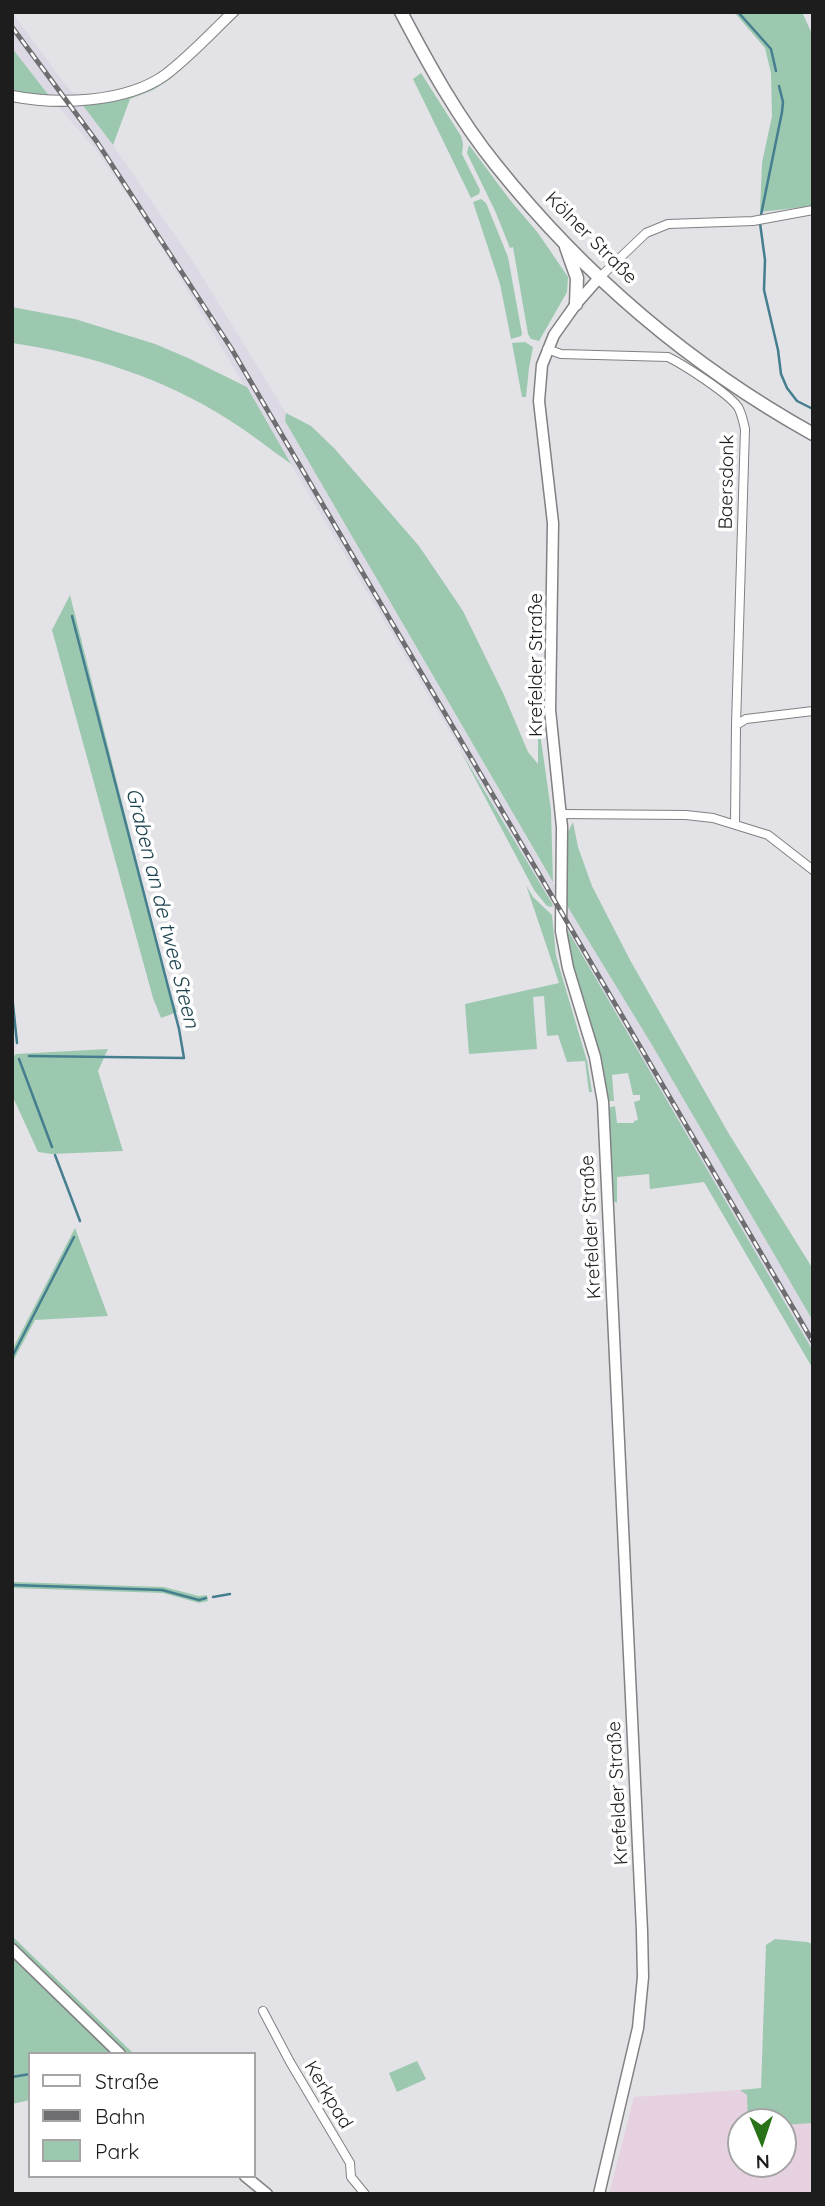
<!DOCTYPE html>
<meta charset="utf-8">
<style>
body{margin:0}
#map{position:relative;width:825px;height:2206px;overflow:hidden;background:#e3e2e6;font-family:Quicksand,sans-serif}
canvas{display:block}
.frame{position:absolute;inset:0;border:14px solid #1d1d1e;pointer-events:none}
.legend{position:absolute;left:28px;top:2052px;width:228px;height:126px;box-sizing:border-box;background:#fff;border:2px solid #a5a5a5;margin:0;padding:9px 12px;list-style:none;font-size:21px;color:#1d1d1e}
.legend li{display:flex;align-items:center;gap:14px;height:35px}
.legend b{width:35px;border:2px solid #a5a5a5}
.north{position:absolute;left:727px;top:2108px;width:70px;height:70px;box-sizing:border-box;background:#fff;border:2px solid #a5a5a5;border-radius:50%;rotate:178deg;font-size:19px;font-weight:700;line-height:28px;text-align:center;color:#1d1d1e}
.north::after{content:'';display:block;margin:auto;width:24px;height:32px;background:#287317;clip-path:polygon(50% 0,100% 100%,50% 72%,0 100%)}
</style>
<div id="map">
<canvas width="825" height="2206"></canvas>
<div class="frame"></div>
<ul class="legend">
<li><b style="height:9px;background:#fff"></b>Straße</li>
<li><b style="height:9px;background:#6e6e70"></b>Bahn</li>
<li><b style="height:19px;background:#9cc8b0"></b>Park</li>
</ul>
<div class="north">N</div>
</div>
<script>
const c = document.querySelector('canvas').getContext('2d');
c.lineJoin = 'round';
function paint(path, color) { c.fillStyle = color; c.fill(path, 'evenodd'); }
function trace(path, color, width, dash) { c.strokeStyle = color; c.lineWidth = width; c.lineCap = dash ? 'butt' : 'round'; c.setLineDash(dash || []); c.stroke(path); }
function drawText(font, color, halo, rows, align = 'center') {
  c.font = font + ' Quicksand,sans-serif'; c.lineWidth = 7; c.setLineDash([]); c.textBaseline = 'middle'; c.strokeStyle = halo; c.fillStyle = color; for (const [text, x, y, turn = 0] of rows) {
    c.save(); c.translate(x, y); c.rotate((+turn || 0) * Math.PI / 180); c.textAlign = isNaN(turn) ? turn : align; if (halo) c.strokeText(text, 0, 0); c.fillText(text, 0, 0); c.restore();
  }
}
paint(new Path2D(`
 M740,2090L747,2094L748,2122H741V2164H783V2125L813,2123V2194H609L634,2097Z`), '#e6d1e0');
paint(new Path2D(`
 M12,12L58,75L72,92L76,93L83,106L113,145L194,263L286,413L285,421L543,866L652,1045L813,1321V1351L553,905L176,271L135,206L95,149L50,97L12,48Z`), '#dcd9e5');
paint(new Path2D(`
 M237,12H242L169,80L153,90L130,99L113,145L81,103L151,86Z
 M734,12H802L813,36V206L760,212L762,163L772,116L771,73L765,48Z
 M12,48L50,97L12,92Z
 M421,73L461,136L463,144L462,154L480,190L479,194L471,198L413,79Z
 M469,145L510,200L538,233L568,277L567,292L539,341L531,339L528,334L513,247L510,248L496,213L467,153Z
 M481,199L486,203L508,257L522,334L521,336L511,339L500,284L473,202Z
 M12,307L75,319L155,344L188,358L247,387L291,464C270,449 250,433 229,420C164,378 88,354 12,343Z
 M525,342L533,347L529,368L526,397H522L512,343Z
 M286,413L311,426L334,448L419,546L463,611L504,695L528,752L538,764V719L551,810L553,882L285,421Z
 M70,595L170,993L177,1012L161,1018L153,998L52,630Z
 M460,750L553,905L552,907L547,906L534,890Z
 M573,822L578,847L592,886L630,960L729,1134L813,1269V1321L652,1045L566,904L568,832Z
 M526,885L533,897L552,915L556,956L587,1061L592,1092H589L585,1061L567,1062L558,1035L547,1036L544,996L533,997L537,1049L469,1054L465,1004L559,983Z
 M567,929L813,1351V1369L704,1182L650,1189L649,1174L617,1177V1203L614,1201L608,1108L615,1106L617,1123H634V1121L638,1120L634,1102L640,1100V1095H633L628,1073L612,1075L614,1101H608C601,1042 573,988 567,929Z
 M108,1049L98,1071L123,1151L52,1154L38,1152L12,1095V1058L16,1054Z
 M75,1228L108,1316L35,1320L12,1363V1350Z
 M12,1582L164,1587L199,1596L207,1595L208,1601L199,1603L163,1593L12,1588Z
 M12,1936L134,2054H127L12,1944Z
 M775,1939L807,1942L813,1944V2123L783,2125V2122H748L747,2095L740,2090L761,2088L766,1945Z
 M12,1956L115,2054H30V2100L12,2104Z
 M417,2061L426,2079L397,2092L389,2073Z`), '#9cc8b0');
trace(new Path2D(`
 M738,12L771,49L776,71
 M761,215L782,112L783,102L779,86
 M760,223L765,260L764,290L778,350L781,374L787,388L797,401L813,409
 M12,995L17,1043
 M29,1056L184,1058L179,1029L72,616
 M19,1059L52,1147
 M55,1155L80,1221
 M12,1357L74,1237
 M12,1585L162,1590L199,1600L206,1598
 M213,1597L230,1594
 M12,2077L30,2074`), '#457e8e', 2.5);
const minor = new Path2D(`
 M599,278L646,233L668,224L753,221L813,210
 M547,349L561,354L668,357C684,365 728,393 738,407C742,414 743,421 745,429L736,725
 M561,814L686,815L713,818L768,835L813,870
 M735,824L736,725L746,719L813,711
 M263,2011L290,2062L350,2163L351,2177L365,2194`);
const tertiary = new Path2D(`
 M12,96C58,105 126,103 165,75C189,57 211,33 233,12`);
const secondary = new Path2D(`
 M12,1949L120,2054
 M245,2176L267,2194
 M599,2194L638,2028L643,1977L642,1931L603,1102L595,1057L568,968L561,931L562,827L550,710L553,523L539,401L542,365L554,335L576,304L599,278`);
const primary = new Path2D(`
 M401,12C429,65 458,118 496,165C583,274 691,366 813,434
 M566,247L577,278L576,304`);
trace(minor, '#818083', 10);
trace(tertiary, '#818083', 12);
trace(secondary, '#818083', 13);
trace(primary, '#818083', 15);
trace(minor, '#fff', 8);
trace(tertiary, '#fff', 10);
trace(secondary, '#fff', 10);
trace(primary, '#fff', 12);
const rail = new Path2D(`
 M12,27L97,142L231,348L813,1342`);
trace(rail, '#6e6e70', 5);
trace(rail, '#fff', 2.5, [8]);
drawText('19px', '#1d1d1e', '#fff', [
 ["Kölner Straße",591,238,45],
 ["Baersdonk",727,482,-89],
 ["Krefelder Straße",536,665,-90],
 ["Krefelder Straße",591,1227,-93],
 ["Krefelder Straße",618,1793,-93],
 ["Kerkpad",328,2095,59]
]);
drawText('italic 21px', '#1f4550', '#fff', [
 ["Graben an de twee Steen",162,908,76]
]);
</script>
